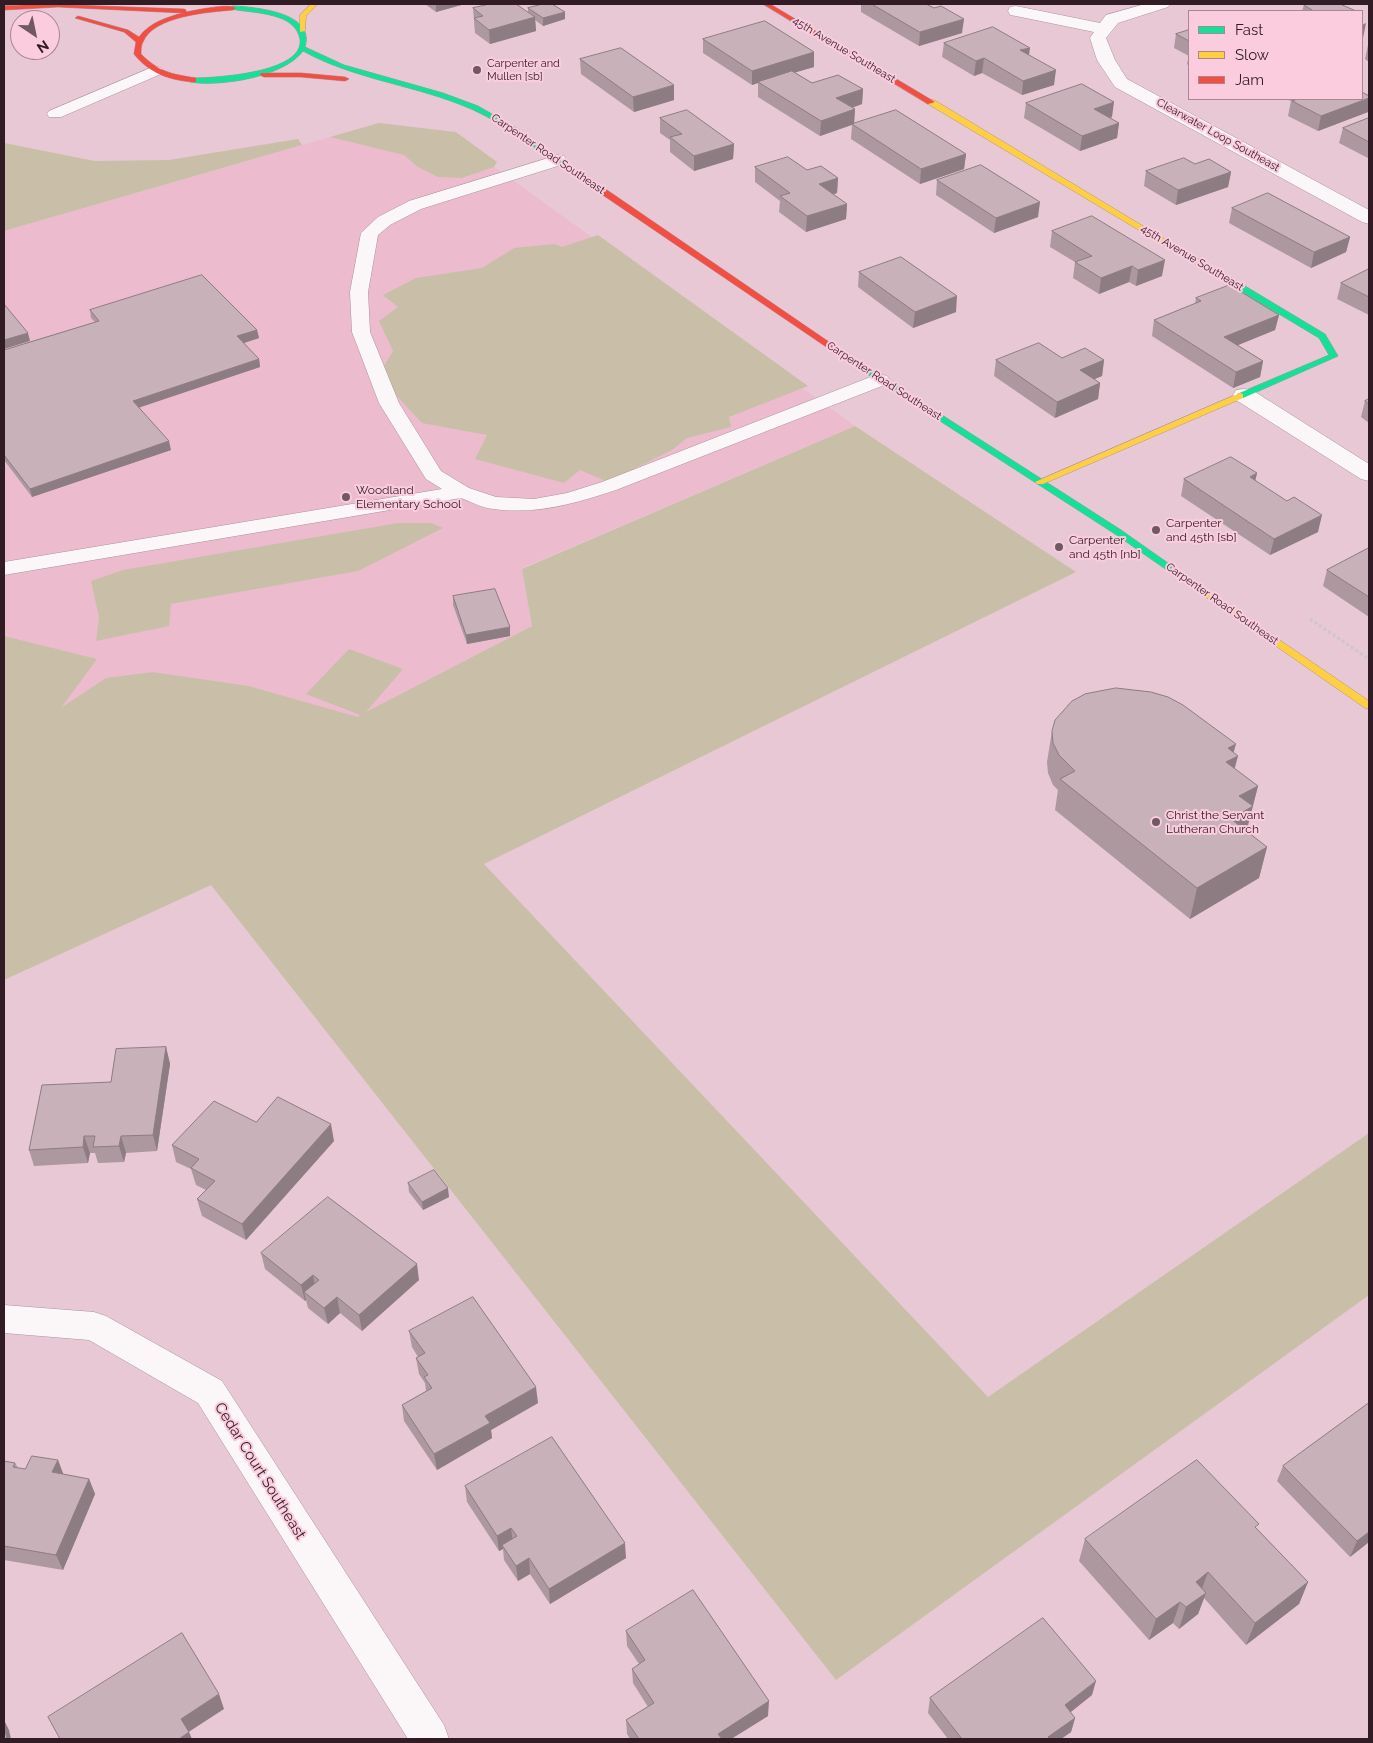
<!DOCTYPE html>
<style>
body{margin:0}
#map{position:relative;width:1373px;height:1743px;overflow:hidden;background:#e7c8d4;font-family:Raleway,sans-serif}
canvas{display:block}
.frame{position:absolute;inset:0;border:5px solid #311c25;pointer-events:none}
.legend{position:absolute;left:1188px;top:10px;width:175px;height:90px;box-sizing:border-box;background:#faccdd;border:1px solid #aa8693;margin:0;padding:6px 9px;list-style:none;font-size:15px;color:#311c25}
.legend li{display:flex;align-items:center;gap:10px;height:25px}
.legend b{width:25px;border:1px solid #aa8693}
.north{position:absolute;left:10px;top:10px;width:50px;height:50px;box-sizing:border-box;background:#faccdd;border:1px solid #aa8693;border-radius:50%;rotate:146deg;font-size:14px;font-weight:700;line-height:20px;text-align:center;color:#311c25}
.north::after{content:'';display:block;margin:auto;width:18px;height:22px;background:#715862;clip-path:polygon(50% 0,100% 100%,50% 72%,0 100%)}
</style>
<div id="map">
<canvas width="1373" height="1743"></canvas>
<div class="frame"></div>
<ul class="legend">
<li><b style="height:6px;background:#16e098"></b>Fast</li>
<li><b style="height:6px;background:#ffcf43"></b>Slow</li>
<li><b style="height:6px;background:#f24e42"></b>Jam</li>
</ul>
<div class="north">N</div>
</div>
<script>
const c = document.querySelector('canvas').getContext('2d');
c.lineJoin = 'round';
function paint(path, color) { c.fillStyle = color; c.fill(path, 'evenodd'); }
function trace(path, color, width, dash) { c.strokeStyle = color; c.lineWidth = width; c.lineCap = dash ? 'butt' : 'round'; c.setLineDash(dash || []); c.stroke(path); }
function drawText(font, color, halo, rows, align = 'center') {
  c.font = font + ' Raleway,sans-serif'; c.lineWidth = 4; c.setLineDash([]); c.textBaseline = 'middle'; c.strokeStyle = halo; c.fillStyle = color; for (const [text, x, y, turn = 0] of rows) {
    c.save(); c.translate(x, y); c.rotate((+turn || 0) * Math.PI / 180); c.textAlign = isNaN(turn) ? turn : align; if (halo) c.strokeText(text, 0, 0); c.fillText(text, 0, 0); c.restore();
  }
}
paint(new Path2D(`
 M379,123L444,131L855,426L522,568L532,626L358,717L249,686L153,672L4,819V231Z`), '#ecbbce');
paint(new Path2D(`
 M379,123L456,132L497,162L494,167L462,178L438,177L418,167L404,155L330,137Z
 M298,139L302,145L4,231V143L95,161L169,160Z
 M598,235L808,386L729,417L731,427L687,438L672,450L608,482L580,470L564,483L475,459L487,435L422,423L378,376L393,351L379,321L398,307L383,295L416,278L482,268L514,248L555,244L562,247Z
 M855,426L1076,572L484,864L988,1397L1369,1133V1295L836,1680L211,885L4,980V636L97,659L61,708L106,678L153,672L249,686L358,717L360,715L306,694L349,649L403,669L366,712L532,626L522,569Z
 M398,523H431L443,528L358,571L171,604L169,626L96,641L99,617L91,581L123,570Z`), '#c9bfa9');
const lane = new Path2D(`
 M155,66L161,68L163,71L161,74L61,117H49L47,114L49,111Z
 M558,155L564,156L566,160L564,164L421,209L390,225L378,235L368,292L370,332L399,403L441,471L469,488L496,497L534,499L567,493L602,482L873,376L880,374L887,376L890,380L887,384L616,490C576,503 537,515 494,509C483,508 471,502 461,498L4,575V562L442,489L426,479L379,403L352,332L350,292L361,233L378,217L409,201Z`);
const street = new Path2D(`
 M1145,4H1170L1168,7L1118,23L1106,38L1115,60L1127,79L1369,210V224L1362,222L1115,87L1097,60L1090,38L1094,32L1016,16L1010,15L1008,11L1010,7L1016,6L1100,23L1106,15Z
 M1244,389L1252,390L1369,464V481L1361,479L1236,400L1233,395L1236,390Z
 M4,1305L94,1312L106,1316L222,1381L444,1725L449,1739H408L198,1403L89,1340L4,1333Z`);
const fast = new Path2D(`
 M233,6C254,7 316,12 305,47L344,65L443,93L478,106L518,129L570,166L563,168C530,144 497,118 459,104C407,84 352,78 303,51C284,77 220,87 190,82V78H193C214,78 305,73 300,39C298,28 289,21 280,18C264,12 247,12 231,9L230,8Z
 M1194,259H1200L1325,334L1338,356L1243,398H1237V394L1329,355L1319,338L1194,263Z
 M847,354L1121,530L1195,582L1190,585L1187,584L1115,534L844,359L843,357Z`);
const slow = new Path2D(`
 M311,4H318L306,16L305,31L300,32V15Z
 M928,100H934L1201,261L1194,263L928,104Z
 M1240,393L1243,394V398L1043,484H1037L1035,482Z
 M1190,579L1369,701V709L1365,708L1187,584L1185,582Z`);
const jam = new Path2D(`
 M44,4L184,9L186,10V12C197,10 228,3 236,8L233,10C209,12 153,16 143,42C141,45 141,50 141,54C159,72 171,74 196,78V82H193C169,80 149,73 134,54L136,42L124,32L75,18L78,16L128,30L139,37C149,23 167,17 183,13L58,7L4,10V6Z
 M763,4H770L935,102L928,104Z
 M261,73H301L345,77L349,79L345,81L301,77H264L260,75Z
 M563,164H569L851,357L847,360L844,359L563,168Z`);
trace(lane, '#aa939c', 1);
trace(street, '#aa939c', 1);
trace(fast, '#aa939c', 1);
trace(slow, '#aa939c', 1);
trace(jam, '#aa939c', 1);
trace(new Path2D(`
 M1310,619L1369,659`), '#cfc6ca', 3, [3, 2.5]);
paint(lane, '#fbf7f9');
paint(street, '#fbf7f9');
paint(fast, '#16e098');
paint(slow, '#ffcf43');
paint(jam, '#f24e42');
paint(new Path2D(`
 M425,4H465L436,12Z
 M861,4H926L934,8L962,33L919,46L861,12Z
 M1304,5L1356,11H1302Z
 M473,8L528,12V8L565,19L543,26L535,20L536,31L490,44L475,33Z
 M1189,30V66L1187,64L1189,56L1174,48L1176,34Z
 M703,39L814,67L794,72L812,83L863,89L862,104L852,108L855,109L854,123L966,154L964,169L920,184L851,139L852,125L820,136L758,97V83L752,85L703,53Z
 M944,43L1029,55L1054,85L1022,95L982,73L974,76L942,57Z
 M1369,44V62L1365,59L1368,45Z
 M580,59L674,100L634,112L581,74Z
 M1286,99H1362L1368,112L1318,131L1288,116L1291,101Z
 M1026,103L1112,117L1110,118L1119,123L1117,138L1080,151L1024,118Z
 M660,118L734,144L733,159L694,171L670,152V140L660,133Z
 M1369,118V158H1368L1339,143L1343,128Z
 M1195,164L1231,172L1228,187L1176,205L1144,186L1146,171Z
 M755,167L807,170L838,178L837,193L833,194L847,204L846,219L806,232L779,212L780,201L755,182Z
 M937,180L1038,217L994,233L936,195Z
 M1232,208L1350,237L1346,252L1311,268L1229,223Z
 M1052,231L1162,276L1136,286L1129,282L1099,294L1073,278L1075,262L1050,247Z
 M1369,269V315L1337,299L1341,283Z
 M859,272L956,312L913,328L858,287Z
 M1196,298L1279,315L1275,330L1238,345L1263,361L1260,377L1233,388L1152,336L1154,320L1195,304Z
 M90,310L257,330L259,338L243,343L259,359L260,367L139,407L171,450L32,497L4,460V350L95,322L91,318Z
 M1062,358L1104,360L1102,376L1094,379L1100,383L1098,399L1055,418L994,376L996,360Z
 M1369,399V423L1361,417L1365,401Z
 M1257,473L1255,481L1318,532L1270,555L1181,496L1184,479Z
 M1369,548V617L1323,586L1327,570Z
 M453,596L510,636L467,644L453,605Z
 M1052,731L1234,753L1235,769L1258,786L1246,831L1267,847L1259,878L1190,919L1055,810L1058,790L1053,785L1048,773L1047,762Z
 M166,1047L170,1064L157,1151L126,1153L124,1162L98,1163L95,1153H90L88,1163L34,1166L29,1150L111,1082Z
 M256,1122L334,1141L246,1240L202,1216L197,1199L206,1190L196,1185L191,1169L176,1162L172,1145Z
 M408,1183L449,1197L423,1210L409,1192Z
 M261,1253L419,1280L362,1331L340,1313L328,1324L308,1308L306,1300L305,1301L265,1269Z
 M409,1331L538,1403L491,1430L492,1438L437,1470L404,1421L402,1405L426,1391L425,1383L419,1374L416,1358L418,1357L412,1347Z
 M1369,1403V1542L1350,1557L1277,1481L1283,1466Z
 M58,1460L63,1474L89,1479L95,1494L63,1570L4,1560V1461L15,1463L18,1468L25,1469Z
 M465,1486L626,1558L550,1604L530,1574L518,1581L504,1560L503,1549L499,1551L467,1502Z
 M1257,1529L1308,1582L1299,1604L1246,1645L1204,1598L1198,1614L1179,1629L1173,1623L1149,1640L1079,1561L1085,1539Z
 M626,1631L768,1716L731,1739H630L627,1734L626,1720L648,1707L633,1683L632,1669L639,1664L627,1646Z
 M1092,1695L1070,1712L1075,1718L1071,1732L1061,1739H948L928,1713L930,1698Z`), '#ad98a0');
paint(new Path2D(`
 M436,4H465L436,12Z
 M565,12V19L543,26V18Z
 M535,17L536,31L490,44L489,30Z
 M964,19L962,33L919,46L920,32Z
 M1366,23L1363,38H1362V25Z
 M1030,48L1028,62L1020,50Z
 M814,52V67L760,83L758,82V83L752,85V71Z
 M984,58L982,73L974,76L976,61Z
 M1056,70L1054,85L1022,95L1023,81Z
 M674,85V100L634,112L633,97Z
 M863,89L862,104L836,113V98Z
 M1369,98V108L1368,112L1318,131L1321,116Z
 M1114,102L1112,117L1092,124L1094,109Z
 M855,109L854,124L820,136L821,121Z
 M1119,123L1117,138L1080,151L1082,136Z
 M734,144L733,159L694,171V156Z
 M966,154L964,169L920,184L921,169Z
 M1231,172L1228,187L1176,205L1178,190Z
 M838,178L837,193L818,199L819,184Z
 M1040,202L1038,217L994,233L996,218Z
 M847,204L846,219L806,232L807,216Z
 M1350,237L1346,252L1311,268L1314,252Z
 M1165,260L1162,276L1136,286L1138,270Z
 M1132,266L1129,282L1099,294L1101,278Z
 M957,296L956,312L913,328L915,312Z
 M1279,315L1275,330L1221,352L1224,337Z
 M257,330L259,338L238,345L237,336Z
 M28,333L30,341L4,349V340Z
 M259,359L260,367L135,409L133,401Z
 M1104,360L1102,376L1078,386L1080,370Z
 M1263,361L1260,377L1233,388L1236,372Z
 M1100,383L1098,399L1055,418L1057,402Z
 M169,441L171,450L32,497L30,489Z
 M1257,473L1253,490L1250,477Z
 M1322,515L1318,532L1270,555L1274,539Z
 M510,627V636L467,644L466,635Z
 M1236,744L1232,758L1238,756L1230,786L1218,793L1228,748Z
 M1258,786L1245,837L1231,819L1239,796Z
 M1267,847L1259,878L1190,919L1197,888Z
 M166,1047L170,1064L157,1151L153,1135Z
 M331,1124L334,1141L246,1240L242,1224Z
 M84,1136L90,1153L88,1163L83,1147Z
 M121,1136L126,1153L124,1162L119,1146Z
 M448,1188L449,1197L423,1210L422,1202Z
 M417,1264L419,1280L362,1331L359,1315Z
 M313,1275L316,1291L304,1292L306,1300L305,1301L301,1285Z
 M337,1297L340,1313L328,1324L324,1308Z
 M536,1387L538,1403L491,1430L492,1438L437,1470L434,1454L485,1416Z
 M58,1460L64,1476L52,1472Z
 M89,1479L95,1494L63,1570L56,1555Z
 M511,1528L513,1544L502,1545L503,1549L499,1551L497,1536Z
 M1369,1532V1542L1350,1557L1357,1541Z
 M625,1543L626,1558L550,1604L549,1589Z
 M529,1558L530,1574L518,1581L516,1566Z
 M1208,1572L1200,1594L1196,1582Z
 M1308,1582L1299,1604L1246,1645L1255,1623Z
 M1206,1593L1198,1614L1179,1629L1186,1607Z
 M1180,1602L1173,1623L1149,1640L1156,1619Z
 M1096,1681L1092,1695L1061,1720L1065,1705Z
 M219,1694L224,1709L187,1733L181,1719Z
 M769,1701L768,1716L731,1739H718V1734Z
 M1075,1718L1071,1732L1061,1739H1048V1737Z
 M4,1720L9,1730L11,1739H7L4,1726Z
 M189,1732L192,1739H179Z`), '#8d7c82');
const building = new Path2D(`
 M490,4H516L535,17L489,30L474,18L483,16L473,8Z
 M543,4H552L565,12L543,18L528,8Z
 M872,4H926L934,8L941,6L964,19L920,32Z
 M1309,4H1340L1356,11H1308L1312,10L1304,5Z
 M765,21L814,52L752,71L703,39Z
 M993,27L1030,48L1020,50L1056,70L1023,81L984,58L976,61L944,43Z
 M1189,30V41L1176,34Z
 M621,48L674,85L633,97L580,59Z
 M792,71L812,83L838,75L863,89L836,98L855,109L821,121L758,82Z
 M1082,84L1114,102L1094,109L1119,123L1082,136L1026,103Z
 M1362,92L1369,96V98L1321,116L1292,101L1298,99H1362Z
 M687,110L734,144L694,156L670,137L682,134L660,118Z
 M896,110L966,154L921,169L852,124Z
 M1369,118V142L1343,128Z
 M788,157L807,170L821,166L838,178L819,184L847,204L807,216L780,196L790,193L755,167Z
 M1184,158L1195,164L1209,159L1231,172L1178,190L1146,171Z
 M981,165L1040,202L996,218L937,180Z
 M1268,193L1350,237L1314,252L1232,208Z
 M1092,216L1165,260L1138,270L1132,266L1101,278L1075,262L1092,256L1052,231Z
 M901,257L957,296L915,312L859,272Z
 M1369,269V297L1341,283Z
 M202,275L257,330L237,336L259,359L133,401L169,441L30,489L4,455V350L99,321L90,310Z
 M1230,285L1279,315L1224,337L1263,361L1236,372L1154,320L1201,301L1196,298Z
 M4,304L28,333L4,340Z
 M1039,343L1062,358L1085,348L1104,360L1080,370L1100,383L1057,402L996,360Z
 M1369,399V404L1365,401Z
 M1231,457L1257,473L1250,477L1287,501L1294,497L1322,515L1274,539L1184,479Z
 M1369,548V597L1327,570Z
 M495,589L510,627L466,635L453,596Z
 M1116,688L1151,692L1168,697L1183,705L1236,744L1228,748L1238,756L1226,762L1258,786L1239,796L1253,806L1231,819L1267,847L1197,888L1060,779L1075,771L1059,755L1053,743L1052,731L1055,720L1072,701L1085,694Z
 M166,1047L153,1135L121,1136L119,1146L93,1147L95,1136H84L83,1147L29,1150L42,1085L111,1082L116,1049Z
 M278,1097L331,1124L242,1224L197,1199L215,1181L191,1168L199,1159L172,1145L214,1101L256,1122Z
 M434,1170L448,1188L422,1202L408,1183Z
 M328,1197L417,1264L359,1315L337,1297L324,1308L304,1292L319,1280L313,1275L301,1285L261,1253Z
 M473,1297L536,1387L485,1416L490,1423L434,1454L402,1405L432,1388L424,1377L428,1375L416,1358L425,1353L409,1331Z
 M1369,1403V1532L1357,1541L1283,1466Z
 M552,1437L625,1543L549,1589L529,1558L516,1566L502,1545L517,1536L511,1528L497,1536L465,1486Z
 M32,1456L58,1460L52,1472L89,1479L56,1555L4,1546V1461L15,1463L13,1467L25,1469Z
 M1197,1460L1259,1524L1255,1527L1308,1582L1255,1623L1208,1572L1196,1582L1206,1593L1186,1607L1180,1602L1156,1619L1085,1539Z
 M693,1590L769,1701L718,1734L722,1739H639L626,1720L654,1703L632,1669L645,1660L626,1631Z
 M1043,1618L1096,1681L1065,1705L1075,1718L1048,1737L1050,1739H962L930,1698Z
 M182,1633L219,1694L181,1719L189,1732L179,1739H60L48,1717Z
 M4,1726L7,1739H4Z`);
paint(building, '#c9b1ba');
trace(building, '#8d7c82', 1);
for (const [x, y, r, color] of [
 [477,70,5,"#715862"],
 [346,497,5,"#715862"],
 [1156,530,5,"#715862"],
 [1059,547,5,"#715862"],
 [1156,822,5,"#715862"]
]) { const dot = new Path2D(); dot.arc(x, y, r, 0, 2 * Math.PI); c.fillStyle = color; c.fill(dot); trace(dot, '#faccdd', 2); }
drawText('11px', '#311c25', '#faccdd', [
 ["45th Avenue Southeast",844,50,31],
 ["Clearwater Loop Southeast",1218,135,29],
 ["Carpenter Road Southeast",548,154,34],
 ["45th Avenue Southeast",1192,258,31],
 ["Carpenter Road Southeast",884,381,33],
 ["Carpenter Road Southeast",1222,604,35]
]);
drawText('11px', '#311c25', '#faccdd', [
 ["Carpenter and",487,64],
 ["Mullen [sb]",487,77]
], 'left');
drawText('12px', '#311c25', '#faccdd', [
 ["Woodland",356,490],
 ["Elementary School",356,504],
 ["Carpenter",1166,523],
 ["and 45th [sb]",1166,537],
 ["Carpenter",1069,540],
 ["and 45th [nb]",1069,554],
 ["Christ the Servant",1166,815],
 ["Lutheran Church",1166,829]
], 'left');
drawText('15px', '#311c25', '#faccdd', [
 ["Cedar Court Southeast",260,1471,58]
]);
</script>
